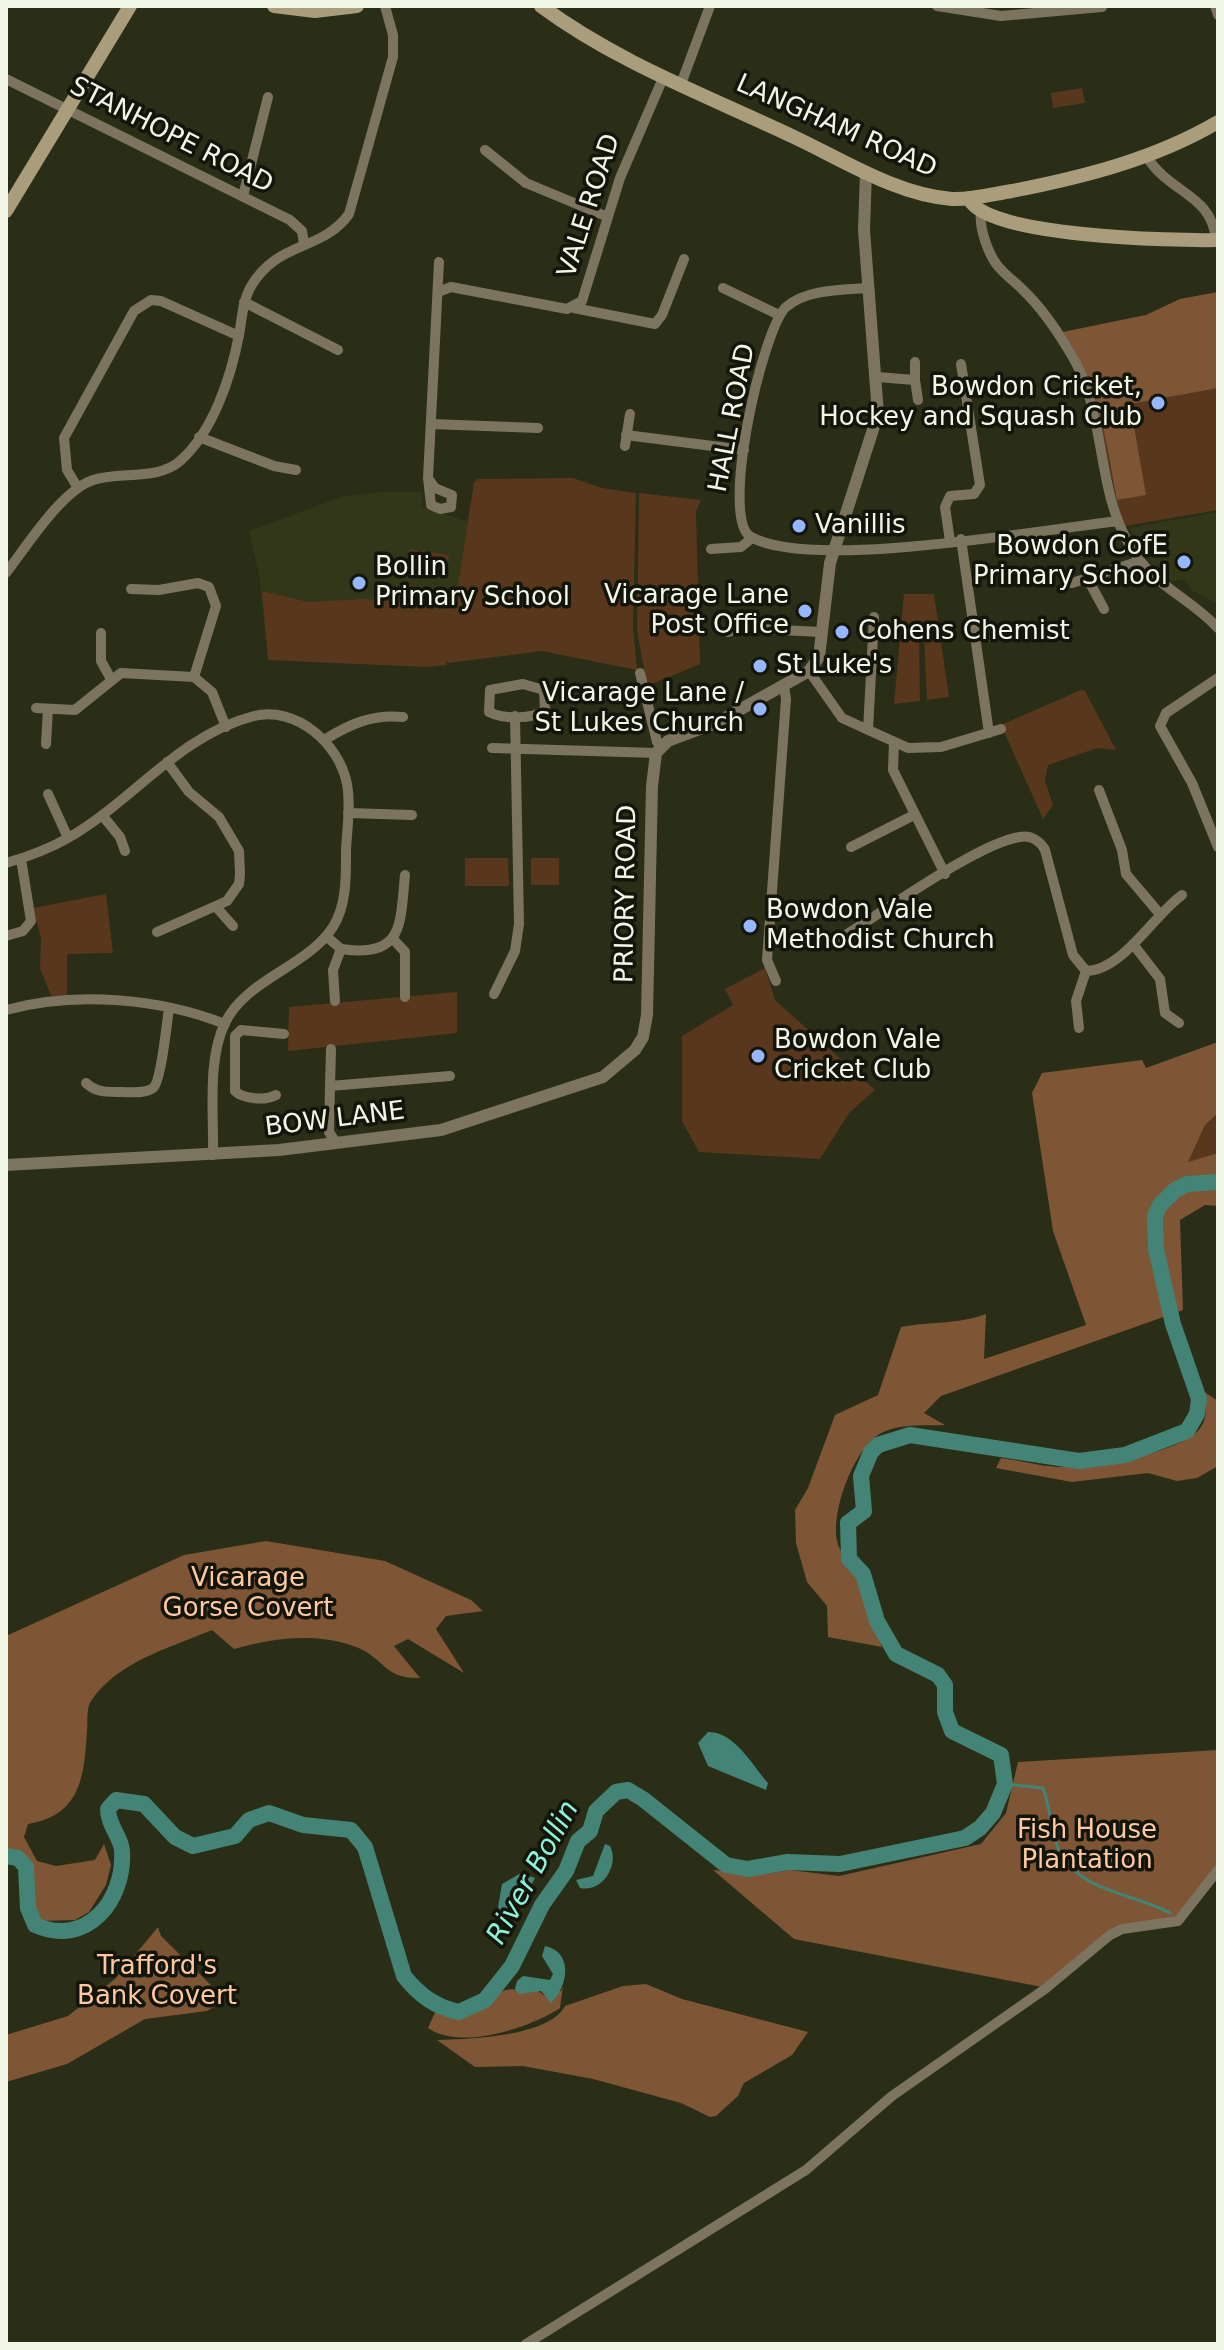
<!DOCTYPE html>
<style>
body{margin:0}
#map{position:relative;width:1224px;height:2350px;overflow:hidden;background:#2a2e17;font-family:"DejaVu Sans",sans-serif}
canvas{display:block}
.frame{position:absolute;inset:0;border:8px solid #f2f6e7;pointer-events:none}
</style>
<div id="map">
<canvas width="1224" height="2350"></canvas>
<div class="frame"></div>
</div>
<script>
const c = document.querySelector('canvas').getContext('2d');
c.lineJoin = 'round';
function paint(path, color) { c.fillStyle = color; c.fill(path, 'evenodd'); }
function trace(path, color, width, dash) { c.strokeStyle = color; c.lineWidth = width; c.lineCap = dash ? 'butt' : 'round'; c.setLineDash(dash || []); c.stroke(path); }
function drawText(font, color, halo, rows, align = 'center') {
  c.font = font + ' "DejaVu Sans",sans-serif'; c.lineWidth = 7; c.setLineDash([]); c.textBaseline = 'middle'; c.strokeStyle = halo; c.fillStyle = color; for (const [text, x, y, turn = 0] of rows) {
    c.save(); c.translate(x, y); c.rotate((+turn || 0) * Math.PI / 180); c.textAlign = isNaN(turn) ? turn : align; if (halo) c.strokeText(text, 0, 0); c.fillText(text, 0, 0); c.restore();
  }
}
paint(new Path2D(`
 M379,492H423L421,506L468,522L446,665L268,660L259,575L249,531L344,496Z
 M1218,512V604L1191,590L1184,579L1172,581L1156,569L1129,528Z`), '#313718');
paint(new Path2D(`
 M1082,88L1085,103L1053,108L1051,93Z
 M1218,292V510L1125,526C1101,460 1106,391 1063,332L1146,315L1180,299Z
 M573,478L602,488L636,493L633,628L637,670L542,651L448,663L447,660L446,665L426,667L268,660L262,591L308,602L365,599L401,602L404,584L457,592L474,482L478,479Z
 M639,493L701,500L696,512L700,664L647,686L637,630Z
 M409,549L449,555L446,576L405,569Z
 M904,594H934L949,697L927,700L924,636H919L920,701L894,704Z
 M1081,690L1085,691L1116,750L1097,748L1048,765L1045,781L1053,805L1043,819L1001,725Z
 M465,858H508L509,886H465Z
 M531,858H559V885H531Z
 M106,894L113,953L67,954V996H51L40,968L41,938L33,908Z
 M765,968L775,1000L875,1090L849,1113L820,1159L699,1152L682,1121V1036L733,1005L725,989Z
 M457,992V1033L288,1051L289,1007Z
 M1218,1113V1153L1187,1163L1205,1125Z`), '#58371d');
paint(new Path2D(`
 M1218,292V388L1130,404L1146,495L1117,500C1106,441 1099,382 1063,332L1146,315L1180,299Z
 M1218,1042V1113L1205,1125L1188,1162L1218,1153V1206L1205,1205L1180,1220L1183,1310L941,1396L924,1413L945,1425C925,1426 896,1423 878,1435C852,1453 831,1512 837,1541C841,1556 851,1567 861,1577L864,1601L882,1647L828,1637L827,1606L807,1582L796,1543L795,1510L808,1488L835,1415L878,1395L901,1327C933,1321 955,1325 986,1314L984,1359L1086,1325L1053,1231L1032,1093L1042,1073L1142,1060L1146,1068Z
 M1203,1391L1218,1401V1466L1197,1478L1177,1481L1148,1473L1072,1482L996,1468L1001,1458C1023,1461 1046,1468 1068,1467C1097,1467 1185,1452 1201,1427C1209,1415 1205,1403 1203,1391Z
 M266,1541L385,1561L471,1600L483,1611L446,1616L436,1629L464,1673L408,1639L394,1646L420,1678C383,1679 385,1658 356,1647C316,1632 274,1638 234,1649L212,1630C170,1648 118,1661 91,1701C86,1708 88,1722 87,1731C84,1777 81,1815 28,1824L24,1837L37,1861L56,1866L95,1860L104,1844L111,1865L106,1885L89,1912L75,1920L37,1921C23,1897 43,1857 6,1852V1636L184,1555Z
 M1218,1750V1866L1176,1919L1120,1927L1042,1987L794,1939L713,1870L766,1874L790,1870L839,1876L981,1844L1006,1813L1018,1762Z
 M158,1927L161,1936L223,1997L220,2003L207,2011L145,2019L67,2064L6,2082V2035L68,2016L115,1979Z
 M646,1984L682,1999L808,2032L792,2055L744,2083L738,2096L716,2116L710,2117L681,2103L593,2079L523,2066L475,2067L437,2040C468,2039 549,2037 565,2006L623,1986Z
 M563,1986L560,2008C530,2028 460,2051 428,2028L437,2008C481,2025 469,2005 500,1992C513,1986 524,1992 537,1990L545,1996L561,1991Z`), '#7e5535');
paint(new Path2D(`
 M708,1732C734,1731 752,1765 768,1783L766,1790L708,1766L698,1743Z
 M605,1844L610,1846C620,1865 602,1893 580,1888L576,1880L593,1876Z
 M521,1873L535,1878L530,1888L513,1893L510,1910L504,1917L498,1907L502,1884Z
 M545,1946C574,1952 568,1987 551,2003L541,1991L518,1994L515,1988L517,1981L523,1976L550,1980L553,1974L542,1956Z`), '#438476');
trace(new Path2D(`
 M1005,1784L1043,1788C1050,1806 1053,1841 1061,1855C1085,1893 1133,1893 1170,1913`), '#438476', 3);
trace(new Path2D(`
 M6,1856L18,1858L26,1867L28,1908L35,1925C87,1948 125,1900 122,1851C121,1836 108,1826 108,1809L116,1800L144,1804L175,1837L193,1846L235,1836L249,1820L269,1813L303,1825L351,1830L365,1847L404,1976C419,1995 435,2007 459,2012L485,2000L512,1966L542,1905L566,1871L578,1841L590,1831L596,1811L616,1792L628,1790L643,1799L726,1865L748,1869L788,1862L840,1864L965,1838L980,1828L993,1813L1005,1784L1001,1755L952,1731L945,1712V1685L938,1675L896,1654L877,1621L863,1574L849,1559L848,1523L864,1511L861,1476L871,1452L878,1445L910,1435L1079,1461L1125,1455L1187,1431L1197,1414L1199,1399L1173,1324L1156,1249L1155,1216L1160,1205L1175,1190L1187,1184L1218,1182`), '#438476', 16);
trace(new Path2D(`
 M937,6L1001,16L1102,7
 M1215,6L1218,15
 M6,79L290,220L302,231L304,244
 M681,84L710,6
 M485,150L526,183L608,217
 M1147,157C1170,194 1212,194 1216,240
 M243,196L268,97
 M981,213C979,228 988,253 997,265C1004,274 1015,282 1023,290C1042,308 1058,332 1071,354C1107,413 1095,487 1130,546C1155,588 1187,595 1218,628
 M723,288L779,315
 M868,288C842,290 807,289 786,307C762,330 719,520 751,537C812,571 1041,530 1118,521
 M438,292L451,287L567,309L582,301L620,178L663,78
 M244,302L338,350
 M574,308L655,324L662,315L684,259
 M877,377L915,380V362
 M915,380L918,400
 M431,424L538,428
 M626,435L744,450
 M199,437L274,466L296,470
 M625,446L630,414
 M428,478L435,488L452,495L451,507L440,509L431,505L428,478L439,262
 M78,488L67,470L64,438L134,311L151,300L161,301L239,336
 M961,539L989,733
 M950,541L945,507L950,496L974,494L980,485L961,364
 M711,549L741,547L752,538
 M6,573C27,546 61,491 93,480C120,471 157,481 180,461C213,432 231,377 239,335C242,320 242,303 250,288C277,240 322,252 349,214L393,57V35L385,6
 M1095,576L1091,585L1104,609
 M1072,583L1140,561
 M131,589L159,590L198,583L209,587L216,606L194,677
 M728,632L740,628L821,632
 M101,633V661L111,679
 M975,638L1016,632
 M809,671L842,718L908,748L941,747L1001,729
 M640,673L657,742L661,747
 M1218,678L1166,713L1160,726L1192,783L1218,847
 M523,684L544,690L545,710C532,720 503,719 489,712L490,690Z
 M36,708L75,710L121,673L194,677L212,692L226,727
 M868,730L874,617
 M324,740C350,724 372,714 403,717
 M894,742L893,770L945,874
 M46,744L48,709
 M492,748L656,753
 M1099,790L1122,850L1126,874L1159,913
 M48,794L68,838
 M348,813L412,815
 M102,815L120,837L125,851
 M851,847L914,815
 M6,863C27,857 49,849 68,838C132,802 179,735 254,716C296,706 339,743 347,784C351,805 347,829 346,850C346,876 347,904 333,927C307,967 246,979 225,1023C207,1060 214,1114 213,1155
 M217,908L233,926
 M157,932L227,901L239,884L240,874L239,851L219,817L189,792L167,762
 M6,936L23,931L31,921L21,859
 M326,936L341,949C404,958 400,925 405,875
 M394,940L405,952V997
 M836,941C876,917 979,842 1020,837C1031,835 1040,841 1045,850L1073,955L1086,971C1122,971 1153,916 1182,895
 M1133,944L1160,979L1165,1013L1179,1023
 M776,981L767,960L786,699L784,686
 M494,994L515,951L519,924L515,716
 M335,1001L333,970L341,949
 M6,1010C74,991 159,998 225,1024
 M1079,1028L1076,1001L1086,971
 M86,1083C97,1093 107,1092 122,1092C131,1092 145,1094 153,1088C161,1082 167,1022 169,1008
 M330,1086L331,1049
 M276,1095C265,1101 243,1099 235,1091V1036L241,1030L284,1034
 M336,1143L329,1132L330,1086L450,1076
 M526,2344L806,2170L892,2096L1045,1989L1110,1935L1122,1929L1178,1921L1218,1870`), '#7c745f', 10);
trace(new Path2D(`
 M6,1165L279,1150L441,1130L603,1077L635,1050L643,1037L647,1015L652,786L656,753L668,741L716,723L809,671L819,657L830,563L878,414L864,230L866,172`), '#7c745f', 12);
trace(new Path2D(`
 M274,6L315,11L357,6
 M541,6C618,63 708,96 794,137C843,160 897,195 952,199C971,200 993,194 1012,191C1084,177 1155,159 1218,122
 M969,198C982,237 1177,241 1218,240
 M6,211L130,6`), '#aa9d7c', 14);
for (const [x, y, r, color] of [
 [1158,403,8,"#96b6fd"],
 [799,526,8,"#96b6fd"],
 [1184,562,8,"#96b6fd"],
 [359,583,8,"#96b6fd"],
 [805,611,8,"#96b6fd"],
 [842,632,8,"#96b6fd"],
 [760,666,8,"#96b6fd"],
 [760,709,8,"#96b6fd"],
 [750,926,8,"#96b6fd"],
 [758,1056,8,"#96b6fd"]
]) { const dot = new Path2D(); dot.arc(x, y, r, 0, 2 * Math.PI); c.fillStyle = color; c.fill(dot); trace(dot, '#13150b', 3); }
drawText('26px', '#f2f6e7', '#13150b', [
 ["LANGHAM ROAD",836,127,24],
 ["STANHOPE ROAD",171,136,27],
 ["VALE ROAD",590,206,-72],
 ["HALL ROAD",733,418,-79],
 ["PRIORY ROAD",627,894,-89],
 ["BOW LANE",335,1120,-7]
]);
drawText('26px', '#f2f6e7', '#13150b', [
 ["Bowdon Cricket,",1142,388,"right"],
 ["Hockey and Squash Club",1142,418,"right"],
 ["Vanillis",815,526],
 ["Bowdon CofE",1168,547,"right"],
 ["Primary School",1168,577,"right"],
 ["Bollin",375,568],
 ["Primary School",375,598],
 ["Vicarage Lane",789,596,"right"],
 ["Post Office",789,626,"right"],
 ["Cohens Chemist",858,632],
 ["St Luke's",776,666],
 ["Vicarage Lane /",744,694,"right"],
 ["St Lukes Church",744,724,"right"],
 ["Bowdon Vale",766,911],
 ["Methodist Church",766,941],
 ["Bowdon Vale",774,1041],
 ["Cricket Club",774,1071]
], 'left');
drawText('26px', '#fec9a0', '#13150b', [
 ["Vicarage",248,1579],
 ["Gorse Covert",248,1609],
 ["Fish House",1087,1831],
 ["Plantation",1087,1861],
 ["Trafford's",157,1967],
 ["Bank Covert",157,1997]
]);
drawText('italic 28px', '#8ef3db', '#13150b', [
 ["River Bollin",534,1873,-61]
]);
</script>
